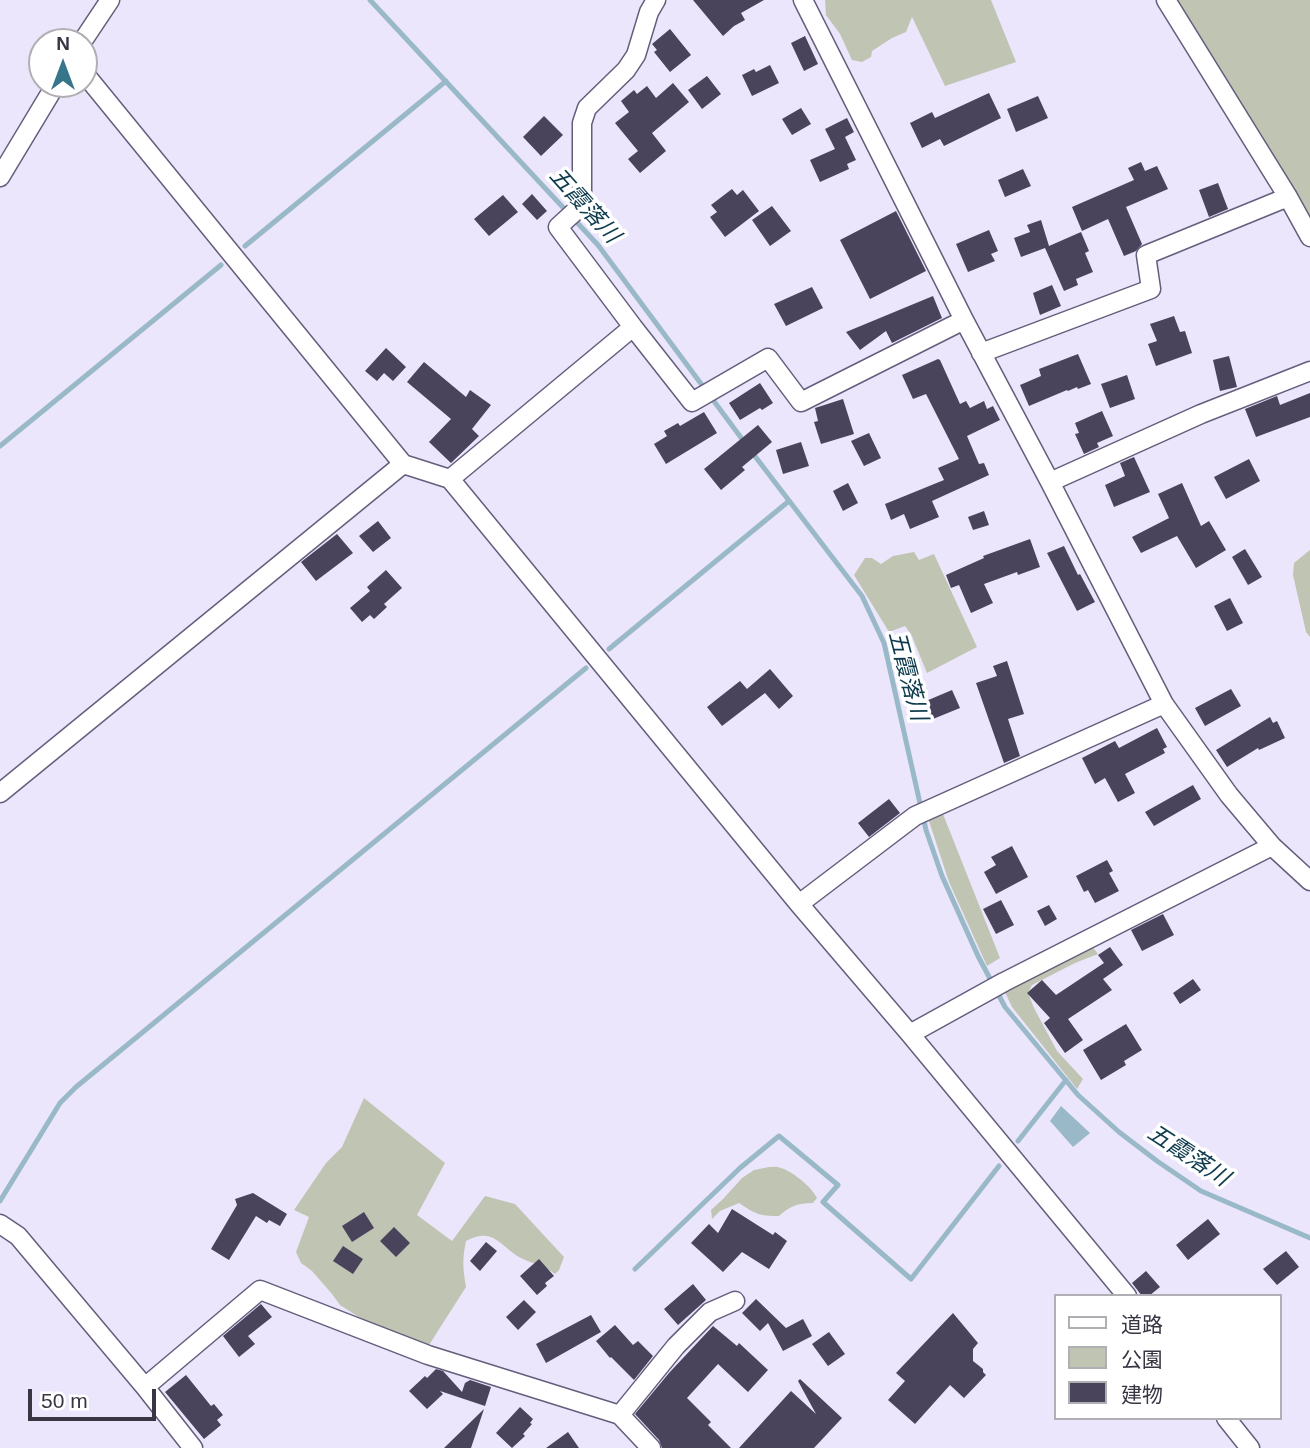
<!DOCTYPE html>
<meta charset="utf-8">
<style>
body{margin:0}
#map{position:relative;width:1310px;height:1448px;overflow:hidden;background:#ebe6fb;font-family:Arial,"Noto Sans JP",sans-serif}
canvas{display:block}
.legend{position:absolute;left:1054px;top:1294px;width:228px;height:126px;box-sizing:border-box;background:#fff;border:2px solid #b0afb4;margin:0;padding:9px 12px;list-style:none;font-size:21px;color:#393644}
.legend li{display:flex;align-items:center;gap:14px;height:35px}
.legend b{width:35px;border:2px solid #b0afb4}
.north{position:absolute;left:28px;top:28px;width:70px;height:70px;box-sizing:border-box;background:#fff;border:2px solid #b0afb4;border-radius:50%;rotate:0deg;font-size:19px;font-weight:700;line-height:28px;text-align:center;color:#393644}
.north::after{content:'';display:block;margin:auto;width:24px;height:32px;background:#36758a;clip-path:polygon(50% 0,100% 100%,50% 72%,0 100%)}
.scale{position:absolute;left:28px;top:1389px;width:128px;height:32px;box-sizing:border-box;border:4px solid #393644;border-top:0;padding-left:9px;font-size:21px;line-height:24px;white-space:nowrap;color:#393644;-webkit-text-stroke:5px #fff;paint-order:stroke}
</style>
<div id="map">
<canvas width="1310" height="1448"></canvas>
<ul class="legend">
<li><b style="height:9px;background:#fff"></b>道路</li>
<li><b style="height:19px;background:#c0c5b3"></b>公園</li>
<li><b style="height:19px;background:#49435b"></b>建物</li>
</ul>
<div class="north">N</div>
<div class="scale">50 m</div>
</div>
<script>
const c = document.querySelector('canvas').getContext('2d');
c.lineJoin = 'round';
function paint(path, color) { c.fillStyle = color; c.fill(path, 'evenodd'); }
function trace(path, color, width, dash) { c.strokeStyle = color; c.lineWidth = width; c.lineCap = dash ? 'butt' : 'round'; c.setLineDash(dash || []); c.stroke(path); }
function drawText(font, color, halo, rows, align = 'center') {
  c.font = font + ' Arial,"Noto Sans JP",sans-serif'; c.lineWidth = 7; c.setLineDash([]); c.textBaseline = 'middle'; c.strokeStyle = halo; c.fillStyle = color; for (const [text, x, y, turn = 0] of rows) {
    c.save(); c.translate(x, y); c.rotate((+turn || 0) * Math.PI / 180); c.textAlign = isNaN(turn) ? turn : align; if (halo) c.strokeText(text, 0, 0); c.fillText(text, 0, 0); c.restore();
  }
}
paint(new Path2D(`
 M825,0H991L1016,62L945,86L912,17L906,32L892,38L872,51L871,57L862,62L852,60L840,34L826,15Z
 M1176,0H1310V220L1299,199Z
 M1310,550V637L1306,632L1293,575L1294,563Z
 M914,552L919,560L934,554L977,647L927,673L911,634L905,626L889,632L854,575L865,558H872L881,564L893,556Z
 M941,809L1000,958L987,966L949,882L927,815Z
 M1092,946L1098,954L1075,963L1032,985L1028,993L1034,1008L1057,1051L1083,1079L1077,1089L1012,1007L1004,990Z
 M364,1098L445,1163L417,1215L452,1241L485,1196L515,1204L564,1257L559,1270L555,1274C544,1265 531,1264 519,1257C498,1244 493,1227 466,1241C462,1260 463,1269 466,1287L429,1345L362,1319L340,1305L332,1294L312,1271L301,1263L296,1252L309,1217L294,1210L326,1163L342,1147Z
 M769,1167C773,1167 777,1166 781,1168C792,1171 812,1187 817,1198L813,1203C798,1203 790,1206 779,1216C758,1216 756,1214 739,1203L720,1211L712,1219L711,1210L723,1199L742,1178L754,1170Z`), '#c0c5b3');
paint(new Path2D(`
 M1061,1106L1090,1133L1073,1147L1050,1121Z`), '#99b8c8');
trace(new Path2D(`
 M370,0L598,245L745,443
 M245,246L446,81
 M0,446L221,265
 M751,451L862,596L884,643L926,830L942,876L978,956L1005,1007L1078,1095L1119,1132L1157,1161L1201,1191L1310,1238
 M609,649L789,501
 M1018,1141L1066,1080
 M0,1201L60,1103L76,1087L586,668
 M635,1269L740,1168L779,1136L838,1185L823,1202L911,1279L999,1166`), '#99b8c8', 5);
paint(new Path2D(`
 M693,0H764L741,13L745,20L734,26L723,36Z
 M670,29L691,55L670,72L654,52L657,50L652,44Z
 M805,36L818,64L804,71L791,43Z
 M770,65L779,83L752,96L742,75L754,69L756,72Z
 M707,76L721,94L702,109L688,90Z
 M673,83L689,102L652,133L666,151L640,173L628,159L638,151L615,123L629,112L621,101L634,90L637,94L647,86L656,98Z
 M989,93L1001,118L944,146L940,139L922,148L910,123L932,112L935,118Z
 M1038,96L1048,118L1016,132L1007,109Z
 M801,108L811,124L792,135L782,119Z
 M544,116L563,135L541,156L523,137Z
 M847,118L854,132L845,137L856,160L847,164L849,169L820,182L810,160L835,149L825,129Z
 M1141,162L1145,171L1157,166L1168,189L1126,207L1142,244L1136,251L1124,256L1108,219L1082,231L1072,207L1134,180L1128,168Z
 M1023,169L1031,186L1005,197L998,180Z
 M1218,183L1228,209L1209,217L1199,190Z
 M732,189L737,195L743,190L759,211L725,237L710,217L717,212L711,205Z
 M532,194L547,211L537,220L522,204Z
 M503,195L518,212L489,236L474,219Z
 M772,206L791,231L770,246L752,220Z
 M896,211L926,271L870,299L840,240Z
 M1041,220L1049,246L1081,232L1089,251L1085,253L1093,272L1076,279L1078,285L1064,291L1045,248L1021,257L1014,238L1030,232L1027,225Z
 M989,230L998,251L991,254L995,261L968,272L956,244Z
 M1052,285L1061,306L1040,315L1033,293Z
 M812,287L823,308L786,326L774,304Z
 M933,296L942,318L892,343L886,331L860,350L846,332Z
 M1174,316L1180,332L1185,331L1192,353L1156,366L1148,344L1157,341L1150,324Z
 M386,348L406,367L393,381L384,373L377,381L365,371Z
 M1078,354L1091,384L1078,389L1077,387L1068,391L1067,390L1029,406L1020,385L1041,376L1039,369Z
 M1229,356L1237,387L1220,391L1213,360Z
 M938,359L940,360L960,404L966,401L970,408L984,401L987,409L993,406L1000,420L967,436L979,464L984,463L989,475L932,501L939,517L910,529L904,514L891,520L885,504L944,480L938,468L959,459L926,394L913,399L902,375Z
 M424,362L466,397L470,390L491,405L472,429L479,436L451,463L429,442L451,419L407,382Z
 M1127,375L1135,399L1110,408L1101,384Z
 M760,383L773,403L762,410L760,408L740,420L729,403Z
 M1310,393V417L1256,437L1245,409L1277,396L1280,405Z
 M843,399L854,434L821,444L814,422L818,421L815,408Z
 M1102,411L1113,436L1097,443L1099,447L1084,454L1075,434L1079,433L1075,423Z
 M704,412L717,433L666,464L654,444L667,436L664,431L678,423L680,426Z
 M758,425L772,442L742,467L745,470L721,490L704,469Z
 M869,433L881,458L864,466L851,441Z
 M801,442L809,466L783,474L776,450Z
 M1134,457L1150,492L1114,507L1105,485L1125,476L1120,463Z
 M1249,459L1260,481L1226,499L1214,477Z
 M848,483L858,503L843,511L833,491Z
 M1182,483L1201,526L1209,521L1226,550L1196,568L1177,536L1141,553L1132,537L1169,518L1158,494Z
 M984,511L989,525L973,530L968,517Z
 M378,521L391,538L373,552L359,536Z
 M337,534L353,553L316,581L301,562Z
 M1030,539L1040,567L1018,575L1017,572L984,584L993,603L971,613L959,585L951,588L946,575L984,558L983,556Z
 M1064,546L1078,575L1080,574L1095,602L1077,611L1047,553Z
 M1245,549L1262,577L1248,585L1232,557Z
 M386,570L402,588L384,604L387,607L374,619L370,615L362,622L350,608L370,591L367,587Z
 M1230,598L1243,623L1227,631L1214,606Z
 M1007,661L1024,714L1008,719L1020,756L1004,763L976,683L997,676L993,666Z
 M770,669L793,696L779,709L765,693L722,726L707,707L740,681L747,689Z
 M1231,689L1241,706L1205,726L1195,708Z
 M952,690L960,708L928,721L923,710L929,707L926,701Z
 M1270,717L1273,723L1277,721L1285,738L1259,750L1258,748L1227,767L1216,750Z
 M1157,728L1167,747L1163,749L1165,753L1125,774L1135,793L1118,802L1105,778L1095,784L1082,758L1115,741L1119,748Z
 M1193,785L1201,799L1154,826L1145,812Z
 M889,799L900,813L869,837L858,823Z
 M1012,846L1028,877L996,894L984,872L996,865L991,857Z
 M1107,860L1113,871L1109,873L1119,891L1095,903L1088,890L1084,892L1076,876Z
 M1001,900L1014,925L996,934L983,909Z
 M1049,905L1057,919L1045,926L1037,911Z
 M1163,914L1174,935L1142,951L1131,930Z
 M1110,947L1123,965L1103,979L1112,990L1068,1019L1083,1040L1065,1053L1044,1023L1050,1018L1027,993L1042,980L1056,995L1104,963L1098,955Z
 M1193,979L1201,990L1180,1004L1173,993Z
 M1126,1024L1142,1050L1124,1061L1126,1065L1101,1080L1083,1050Z
 M253,1193L287,1214L280,1226L269,1220L267,1223L256,1216L229,1260L211,1249L237,1205L235,1199Z
 M732,1209L773,1235L775,1232L787,1241L769,1269L742,1252L723,1272L691,1243L709,1224L718,1233Z
 M364,1212L374,1228L352,1242L342,1226Z
 M1208,1219L1220,1234L1188,1260L1176,1245Z
 M394,1227L410,1243L396,1257L380,1241Z
 M486,1242L497,1251L480,1271L470,1261Z
 M343,1246L363,1259L353,1274L333,1261Z
 M1286,1251L1299,1267L1277,1285L1263,1269Z
 M539,1259L554,1276L545,1283L547,1286L537,1295L520,1276Z
 M1146,1271L1160,1287L1149,1296H1142L1132,1283Z
 M693,1284L706,1300L678,1325L664,1309Z
 M756,1299L786,1328L803,1319L812,1336L783,1351L768,1323L760,1331L742,1313Z
 M524,1300L536,1312L518,1330L506,1317Z
 M261,1304L272,1317L248,1336L255,1344L239,1357L223,1336Z
 M953,1313L978,1343L973,1349V1361L983,1369V1372L986,1375L964,1398L950,1385L915,1424L888,1400L905,1381L896,1373Z
 M591,1315L601,1332L546,1363L536,1344Z
 M615,1325L633,1345L638,1341L653,1356L634,1380L611,1357L610,1358L596,1341Z
 M713,1326L737,1346L739,1343L768,1370L748,1392L718,1364L687,1398L711,1422L708,1425L731,1448H662L659,1440L635,1414L669,1373Z
 M829,1332L845,1354L828,1366L812,1344Z
 M436,1369L443,1371L462,1392L465,1383L470,1380L491,1387L485,1406L440,1391L443,1394L427,1409L409,1391L425,1376L427,1378Z
 M186,1375L211,1406L214,1404L223,1415L217,1420L221,1425L204,1439L165,1392Z
 M800,1379L842,1418L814,1448H739L791,1391L816,1414L798,1381Z
 M520,1407L533,1419L530,1423L532,1424L523,1434L525,1436L512,1448L496,1433Z
 M484,1409L471,1448H444Z
 M568,1432L579,1448H546Z`), '#49435b');
const minor = new Path2D(`
 M803,0L964,320L1050,482L1164,704L1229,795L1272,846L1310,881
 M1166,0L1288,197L1310,237
 M82,42L110,0
 M84,73L403,464
 M0,177L56,84
 M633,327L558,227L582,205V123L587,108L626,70L636,55L649,12L656,0
 M981,353L1151,289L1146,255L1288,197
 M450,479L633,327L692,402L768,358L801,402L964,320
 M1050,482L1201,414L1310,371
 M0,793L403,464L450,479L799,904L910,1034L1127,1296
 M799,904L915,816L1164,704
 M910,1034L1004,982L1272,846
 M0,1224L18,1236L145,1387L193,1448
 M145,1387L260,1290L428,1355L620,1415L651,1448
 M620,1415L676,1346L710,1312L735,1301
 M1226,1418L1250,1448`);
trace(minor, '#655d7c', 21);
trace(minor, '#fff', 18);
drawText('italic 23px', '#0d3a4c', '#fff', [
 ["五霞落川",584,206,48],
 ["五霞落川",907,676,75],
 ["五霞落川",1188,1156,33]
]);
</script>
